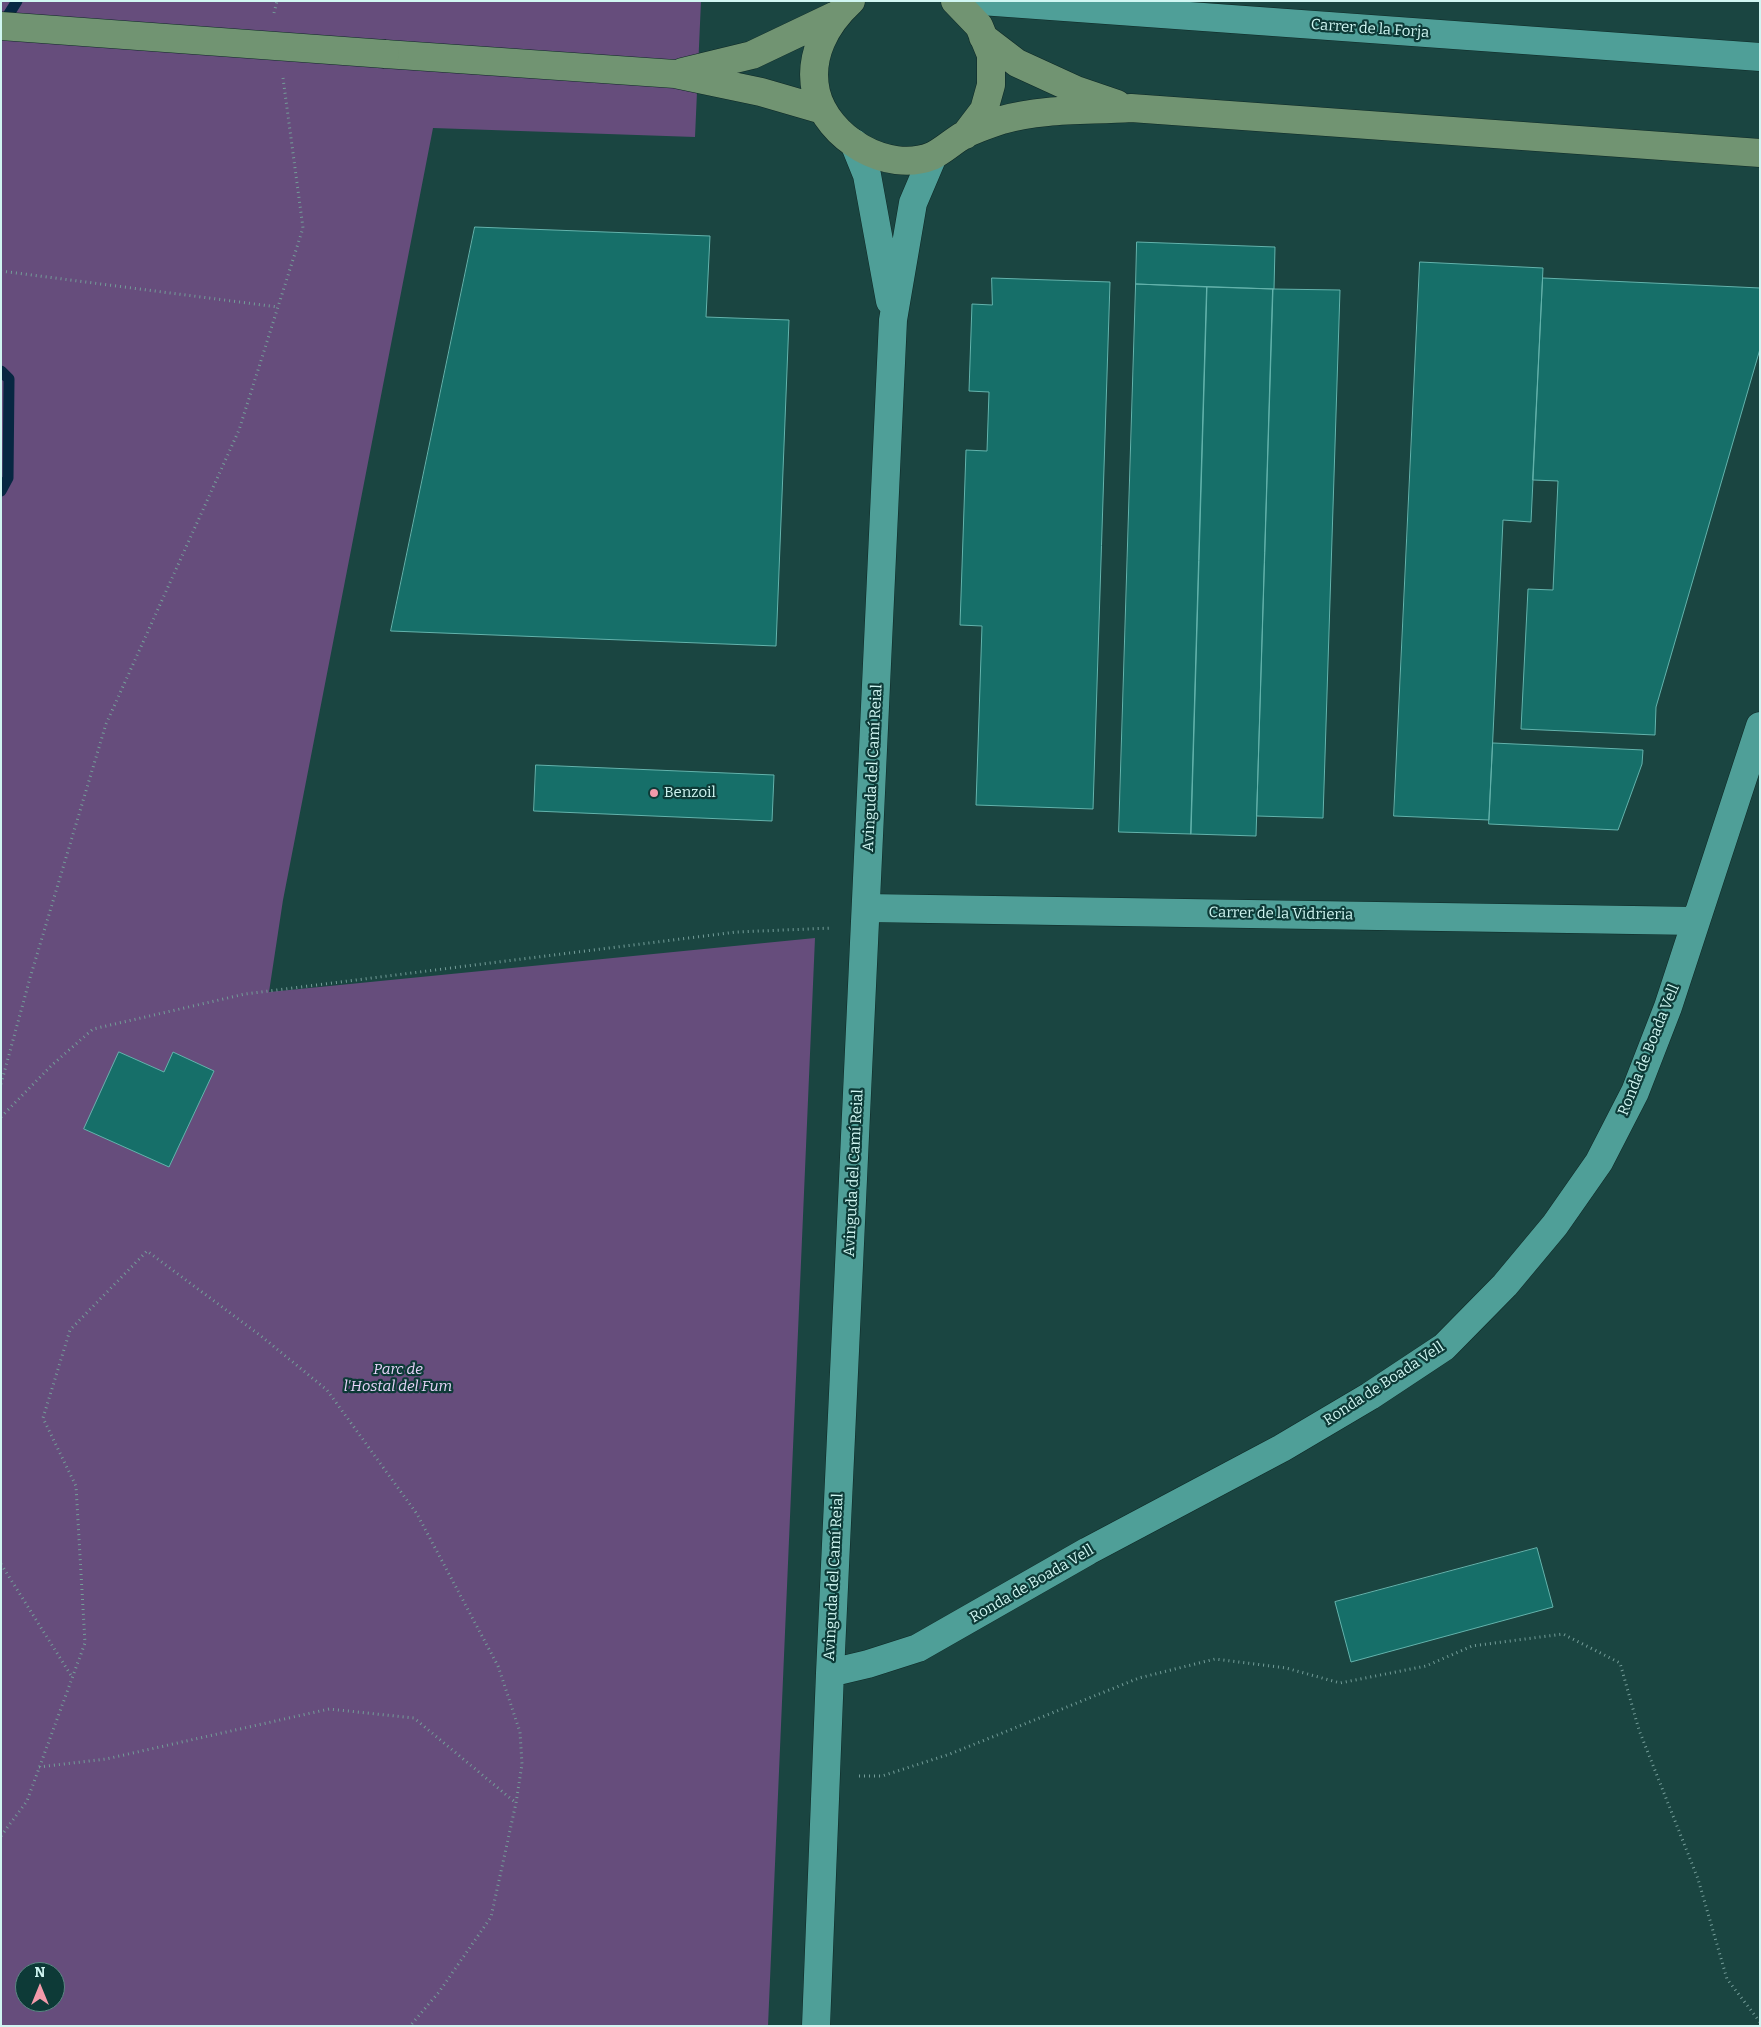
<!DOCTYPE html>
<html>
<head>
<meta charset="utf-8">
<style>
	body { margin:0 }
	#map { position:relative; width:1761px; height:2027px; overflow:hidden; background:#1a4541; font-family:Bitter,serif }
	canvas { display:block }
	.frame { position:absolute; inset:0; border:2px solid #d0f6f2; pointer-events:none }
	.north { position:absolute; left:15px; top:1962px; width:50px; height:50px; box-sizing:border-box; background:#0d3a37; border:1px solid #5b8582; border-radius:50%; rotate:0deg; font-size:14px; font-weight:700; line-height:20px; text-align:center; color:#d0f6f2 }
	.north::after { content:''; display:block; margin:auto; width:18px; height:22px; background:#f39aaa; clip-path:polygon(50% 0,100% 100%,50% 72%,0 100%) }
</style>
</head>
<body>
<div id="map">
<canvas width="1761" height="2027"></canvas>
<div class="frame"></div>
<div class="north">N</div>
</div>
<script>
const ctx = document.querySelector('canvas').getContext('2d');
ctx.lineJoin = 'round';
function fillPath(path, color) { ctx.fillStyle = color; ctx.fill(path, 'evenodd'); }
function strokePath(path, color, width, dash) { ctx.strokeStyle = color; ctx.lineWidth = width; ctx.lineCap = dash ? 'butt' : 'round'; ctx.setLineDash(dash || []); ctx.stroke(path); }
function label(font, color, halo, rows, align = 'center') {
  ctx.font = font + ' Bitter,serif'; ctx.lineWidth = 4.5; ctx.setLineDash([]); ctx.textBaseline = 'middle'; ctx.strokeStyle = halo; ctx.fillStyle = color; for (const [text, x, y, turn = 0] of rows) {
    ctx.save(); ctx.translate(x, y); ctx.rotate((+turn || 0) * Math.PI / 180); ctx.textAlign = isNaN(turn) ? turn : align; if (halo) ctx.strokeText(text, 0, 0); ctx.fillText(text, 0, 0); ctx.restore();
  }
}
fillPath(new Path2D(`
	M1 1H701L695 137 433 128 283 900 269 992 815 938 768 2026H1ZM25 1972H55V2002H25Z`), '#664d7c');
strokePath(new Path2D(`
	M2 25 17 1
	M1 371 9 379 8 478 1 491`), '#072742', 11);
const building = new Path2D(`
	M475 227 710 236 706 317 789 320 776 646 391 631Z
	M1137 242 1275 247 1274 289 1136 284Z
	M1420 262 1543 268 1531 522 1503 520 1489 820 1394 816Z
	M992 278 1110 282 1093 809 976 805 982 626 960 625 966 450 987 451 989 392 969 391 972 304 992 305Z
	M1543 278 1760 288V349L1656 707 1655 735 1521 729 1528 589 1553 590 1558 481 1533 480Z
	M1136 284 1207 287 1191 834 1119 832Z
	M1207 287 1273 289 1256 836 1191 834Z
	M1273 289 1340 290 1323 818 1257 816Z
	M1493 743 1643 750 1642 764 1618 830 1489 824Z
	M536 765 774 775 772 821 534 811Z
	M119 1052 164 1072 173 1052 214 1071 169 1167 84 1129Z
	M1537 1548 1553 1607 1351 1662 1335 1602Z`);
fillPath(building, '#166f69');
strokePath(building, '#63b3ac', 1);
const street = new Path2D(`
	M981 1 1760 57
	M854 143 867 175 890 301
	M866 908 1696 921
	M830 1673 868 1664 918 1648 1088 1551 1282 1448 1370 1396 1444 1347 1505 1285 1555 1225 1599 1162 1635 1092 1668 1007 1760 726
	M816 2026 830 1673 893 320 913 203 933 156`);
const secondary = new Path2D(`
	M851 1C826 24 808 56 816 92 827 138 887 174 932 156 943 151 953 141 964 135 975 129 990 124 1002 120 1043 108 1089 111 1131 108L1760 153
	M955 1 979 26 991 55V85L984 110 965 135
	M983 37 1017 63 1076 90 1117 104
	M385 54 675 74 761 92 823 110
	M682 72 752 55 834 16`);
strokePath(street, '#0f2926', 29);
strokePath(secondary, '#0f2926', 29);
strokePath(new Path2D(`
	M274 13 277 1
	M1 271 278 307
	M1 1084 30 978 106 724 239 430 303 228 283 78
	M1 1117 52 1065 93 1029 245 994 736 932 832 928
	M1 1564 72 1677
	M39 1767 106 1759 329 1709 414 1718 516 1803
	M859 1776H882L950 1754 1139 1678 1215 1659 1286 1668 1340 1683 1426 1666 1472 1646 1563 1634 1620 1663 1639 1730 1698 1879 1727 1979 1760 2022
	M1 1836 27 1801 85 1643 76 1486 43 1418 70 1330 147 1251 261 1336 327 1390 417 1514 498 1666 520 1732 522 1764 516 1803 491 1917 439 1992 410 2026`), '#749d99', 3, [1, 4]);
strokePath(street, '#4f9f98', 28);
strokePath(secondary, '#719472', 28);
const secondaryBridge = new Path2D(`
	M1 26 385 54`);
strokePath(secondaryBridge, '#0f2926', 29, []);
strokePath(secondaryBridge, '#719472', 28);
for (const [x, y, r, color] of [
	[654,793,5,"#f39aaa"]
]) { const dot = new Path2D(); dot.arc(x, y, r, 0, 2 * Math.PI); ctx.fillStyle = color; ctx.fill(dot); strokePath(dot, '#0d3a37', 2); }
label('15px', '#d0f6f2', '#0d3a37', [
	["Carrer de la Forja",1370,29,4],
	["Avinguda del Camí Reial",873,768,-87],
	["Carrer de la Vidrieria",1281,914,1],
	["Ronda de Boada Vell",1649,1050,-68],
	["Avinguda del Camí Reial",854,1173,-87],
	["Ronda de Boada Vell",1384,1384,-33],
	["Avinguda del Camí Reial",834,1577,-87],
	["Ronda de Boada Vell",1032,1584,-30]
]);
label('15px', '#d0f6f2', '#0d3a37', [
	["Benzoil",664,793]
], 'left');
label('italic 15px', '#e8d5fa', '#0d3a37', [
	["Parc de",398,1370],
	["l'Hostal del Fum",398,1387]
]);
</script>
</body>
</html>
